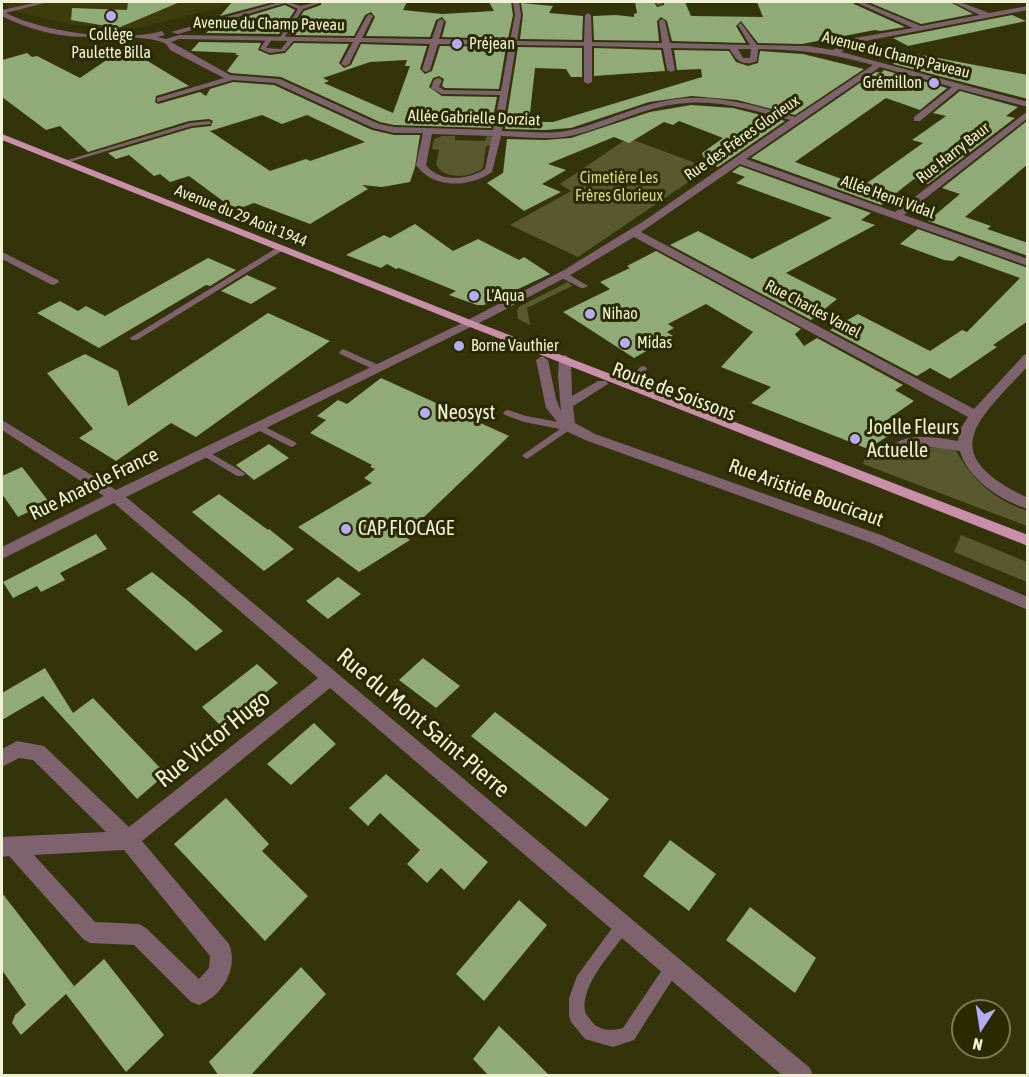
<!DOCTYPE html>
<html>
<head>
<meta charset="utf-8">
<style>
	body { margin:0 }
	#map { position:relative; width:1029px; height:1077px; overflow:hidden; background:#34340a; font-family:"Asap Condensed",sans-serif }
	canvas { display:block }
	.frame { position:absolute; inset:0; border:3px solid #f0f2d5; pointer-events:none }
	.north { position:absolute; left:951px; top:999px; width:60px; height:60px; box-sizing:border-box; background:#2a2a00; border:2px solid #797a55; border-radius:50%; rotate:192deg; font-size:16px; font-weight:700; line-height:24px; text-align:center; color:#f0f2d5 }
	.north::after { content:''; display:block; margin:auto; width:21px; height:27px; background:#b6abf8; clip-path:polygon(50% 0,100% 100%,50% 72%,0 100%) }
</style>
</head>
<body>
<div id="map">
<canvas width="1029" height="1077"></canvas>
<div class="frame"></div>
<div class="north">N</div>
</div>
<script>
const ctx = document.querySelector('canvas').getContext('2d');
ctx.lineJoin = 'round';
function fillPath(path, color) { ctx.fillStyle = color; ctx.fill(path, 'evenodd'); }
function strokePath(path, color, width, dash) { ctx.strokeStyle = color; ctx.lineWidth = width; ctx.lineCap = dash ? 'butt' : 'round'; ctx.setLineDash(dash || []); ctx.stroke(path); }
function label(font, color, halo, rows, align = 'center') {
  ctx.font = font + ' "Asap Condensed",sans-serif'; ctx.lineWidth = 6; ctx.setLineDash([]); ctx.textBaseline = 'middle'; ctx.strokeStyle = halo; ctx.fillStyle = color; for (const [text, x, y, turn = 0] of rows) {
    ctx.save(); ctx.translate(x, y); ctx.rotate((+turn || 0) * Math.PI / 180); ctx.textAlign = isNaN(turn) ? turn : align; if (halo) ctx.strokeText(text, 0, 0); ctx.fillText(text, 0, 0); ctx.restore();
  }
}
fillPath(new Path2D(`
	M18 2H243L130 30H108L59 22 15 11 4 5Z`), '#3c3d0b');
fillPath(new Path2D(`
	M442 136H455V140L485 141 487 136 494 137 493 145 486 146 483 168C470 178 445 180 436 165L439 150 432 149 434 139Z
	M628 138 709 168 578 257 510 225 571 191 560 184Z
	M568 282 572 286 527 308 530 325 518 319 517 310 520 306Z
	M874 445 901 454C920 445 936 447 956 451 975 483 993 498 1027 511V526L863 464 868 449Z
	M961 535 1027 562V582L954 552Z`), '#58592f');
fillPath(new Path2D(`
	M128 2H180L118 28 71 20 72 8 127 10Z
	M232 2H273L220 16Z
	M321 2H407L403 10 442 14 494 11 489 2H511L513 15 508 39 442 37 446 22 442 17 436 20 430 37 366 36 375 17 371 12 365 15 354 36 289 35 304 11 321 5Z
	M635 2H654L657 7 664 5V2H685L691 16 763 17 757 2H853L854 4 905 27 880 31 875 30 802 44 758 43 741 21 736 26 746 43 672 41 667 21 661 17 657 21 659 41 594 40 593 16 616 15 634 17V14L637 13Z
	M868 2H950L973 14 921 24Z
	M521 3 553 6 549 13 583 16 582 40 520 39 523 15Z
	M285 5 295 10 279 34 206 33 212 27Z
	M1012 15 1026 21 908 46 893 38Z
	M199 42 261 43 258 50 270 55 285 53 294 43 349 44 339 63 344 68 351 65 361 44 427 46 420 69 425 74 432 71 440 46 506 47 499 89 445 88 442 86 444 79 439 76 433 78 429 87 442 96 497 97 491 128 394 125 380 122 281 77 231 73 227 71 239 55H235L237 53 191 51ZM407 60 405 66H410L393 113 324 83 329 81 323 78 370 62Z
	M518 47 582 48V77H571L566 69 535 68 529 122H553L702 77 701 69 677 70 674 50 729 51 736 62 748 66 758 63 760 51 803 54 864 69 795 115 737 100 692 96 649 102 571 128 545 130 505 129Z
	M594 48 661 50 665 71 594 76Z
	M906 52 1028 75V99L893 64Z
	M27 53 32 57 37 56 80 78 117 53 136 54 189 86 156 96 155 102 158 104 200 92 206 96 210 89 233 82 274 85 372 130 394 135H420L415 167 410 182 382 187 362 185 368 189 310 224 254 203 235 210 189 176 170 182 160 174 154 176 129 155 116 159 108 153 192 128 211 126 213 121 209 119 189 121 88 152 60 126 46 130 2 97V60ZM262 115 282 124 307 115 365 142 310 161 306 159 270 171 210 131Z
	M884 70 947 88 920 110 886 98 795 162 847 181 852 178 867 183 923 143 912 140 946 116 933 113 960 91 1018 107 1006 116 1015 118 928 184 914 179 881 205 751 158 876 72 881 73Z
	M691 105 733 108 785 121 718 167 706 163 702 153 723 138 679 121 673 125 664 122 629 143 614 137 548 164 566 170 542 184 561 192 524 211 487 183 503 173 507 139 545 140 571 138 650 112Z
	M1027 121 1028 164 965 217 991 226 987 229 1028 243V256L928 221 960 194 942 188Z
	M740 166 871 213 861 220 875 225 786 273 837 299 811 320 670 245 698 231 752 259 832 218 736 183 745 177 732 172Z
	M415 224 453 251 478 239 519 260 524 257 550 274 484 305H477L449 295 456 291 399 268 396 269 387 264 381 268 346 255 384 235 390 238Z
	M918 229 1028 268V321L993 345 997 347 950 379 930 368 917 376 830 330 858 314 930 351 962 330 967 332 1020 278 959 256 953 261 944 260 900 244Z
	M656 251 801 329 795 334 804 346 817 338 903 385 895 390 914 401 881 424 894 432 868 449 751 403 771 387 721 367 753 332 706 304 668 324 674 328 667 332 673 336 634 358 563 312 610 289 600 282 630 268 627 266Z
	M208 258 236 270 210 286 206 285 99 348 37 313 60 301 78 311 86 306 105 316Z
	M247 275 256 279 277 288 251 304 221 291Z
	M268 313 330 341 196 437 171 423 116 461 79 438 93 429 47 373 85 354 118 371 128 406Z
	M381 378 509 436 404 536 410 540 359 572 298 527 372 483 364 478 375 469 370 467 372 465 310 433 326 420 317 416 338 400 347 404Z
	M269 444 289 458 254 480 236 465Z
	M22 467 49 502 18 517 2 494V476Z
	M219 494 268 530 269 529 294 549 264 571 192 512Z
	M96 534 107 549 60 573 65 580 41 592 37 586 13 598 3 582Z
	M152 572 187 600 223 631 196 651 126 589Z
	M338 577 361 594 328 619 306 601Z
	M423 658 460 686 436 708 399 680Z
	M257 664 278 683 222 727 202 707Z
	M45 668 73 713 93 698 166 774 137 799 43 696 2 720V693Z
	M495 712 609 799 586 827 471 736Z
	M314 723 336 744 291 785 267 764Z
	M386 774 488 862 464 890 441 868 427 883 407 864 420 850 380 813 368 826 349 808Z
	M226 798 269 844 262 851 308 896 265 941 174 844Z
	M670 840 716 874 689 911 643 876Z
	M2 893 74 986 70 990 93 969 104 959 164 1035 126 1072 66 994 21 1035 12 1023 15 1015 26 1005 2 970Z
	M519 900 547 925 484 1001 456 974Z
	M750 907 816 958 795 993 726 940Z
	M301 967 326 994 250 1076H219L209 1062Z
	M499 1026 521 1047 550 1076H489L473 1059Z`), '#90aa78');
fillPath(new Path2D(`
	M283 2H288L301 6 313 3V2L320 3 303 9 282 41 279 39 298 9Z
	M267 38 272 39 266 48 281 49 290 38 295 39 285 51 270 53 260 49Z
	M209 121 212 123 211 124 192 126 66 163 61 162 190 123Z
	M278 247 285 249 137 340H131L130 338Z
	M560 273H566L588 286 584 288H581L560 277Z
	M343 349 381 366 382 368 378 371 375 370 340 354 339 352Z
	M643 366 646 367 647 369 633 387H627L626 385 640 367Z
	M508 410 526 416 569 424 574 427 527 459 522 456 524 454 560 429 524 422 505 415 503 413 505 411Z
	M259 424 295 442 297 444 292 447 289 446 256 429 254 427Z
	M205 450 243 472 245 474 243 476H237L202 455 200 453 202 451Z
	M623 918 628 920 630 925 628 930C614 950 580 985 585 1011 586 1015 590 1019 593 1023 600 1031 613 1031 623 1028L668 961 673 958 678 961 681 966 634 1040 613 1047 585 1039 571 1022 569 1016V998L577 976 618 920Z`), '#7e626e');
fillPath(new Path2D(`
	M39 2H48L6 13C43 32 121 43 162 31L165 35 157 37 166 39 179 35 355 38 367 16 370 14 373 16 362 38 432 39 438 21 441 19 444 21 439 39 510 41 515 15 513 2H519L521 15 517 41 584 42 585 15 588 13 591 15 592 42 662 43 659 21 662 19 665 21 670 43 750 45 738 25 741 23 757 45 808 46 833 50 855 38 913 28 855 2H863L921 26 980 15 952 2H960L989 13 1028 6V10L860 42 841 52 1028 102V107L959 89 920 121H914V117L952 87 880 67 746 159 895 212 1028 111V118L904 215 1028 259V266L740 164 641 232 974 409 1024 355 1028 354V366C977 421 934 453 1028 498V509C1001 501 967 478 960 451L923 446 897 453 890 448C905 431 939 438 958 441L961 428 968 417 634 237 572 274 491 317 126 497 810 1068 813 1076H783L330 688 142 841 229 944C239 969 222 996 199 1005L191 1002 134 945 90 943 83 939 9 856 2 857V837L106 832 33 760 19 758 2 767V749L17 741 44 746 129 827 318 678 114 503 2 559V547L104 496 2 430V420L116 490 456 326 564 270 644 221 790 120C753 110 715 98 676 104 639 109 606 128 570 136 548 140 524 137 501 136L492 172C469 188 433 189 416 165L423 133H394L373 128 275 83 233 80 157 102V98L224 78 170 50C168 47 167 44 164 43 146 34 92 39 68 36 44 33 23 27 2 16V10ZM179 39 353 42 341 64 345 66 349 64 360 42 430 44 422 70 426 72 430 70 438 44 509 45 501 91 444 90 439 87 442 80 438 78 434 80 431 88 442 94 500 95 493 130 394 127 379 124 280 79 230 75 171 42ZM516 45 584 46V82L588 84 592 82V46L663 48 667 70 671 72 675 70 671 48 730 49C736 61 744 67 757 61L758 49C803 50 830 53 873 65L795 117C757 106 717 94 677 99 640 103 607 122 571 130 549 135 524 131 502 131ZM738 49H751L750 58H743ZM432 134 492 136 485 169C468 180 439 183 426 165ZM124 850 210 956 209 968 199 979 146 928 139 924 95 922 34 855Z
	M280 2H289L178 34 171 32Z
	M656 2H662V4L657 5Z
	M2 252 58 280 59 282 54 285 50 284 2 259Z
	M565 355 571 359 572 396 598 381H606L608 384 573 406 575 423 595 434 881 535 1028 597V610L871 543 585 440 564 430 546 408 536 360 542 356 548 360 556 399 561 411 558 376 559 359Z`), '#7e626e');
fillPath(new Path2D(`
	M2 134 473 321 1028 535V546L465 325 2 140Z`), '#c98faa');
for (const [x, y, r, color] of [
	[111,16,6,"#b6abf8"],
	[457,44,6,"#b6abf8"],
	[934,83,6,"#b6abf8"],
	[474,296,6,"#b6abf8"],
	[590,314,6,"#b6abf8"],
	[625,343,6,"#b6abf8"],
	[459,346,6,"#b6abf8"],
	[425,413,6,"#b6abf8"],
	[855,439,6,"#b6abf8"],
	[346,529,6,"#b6abf8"]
]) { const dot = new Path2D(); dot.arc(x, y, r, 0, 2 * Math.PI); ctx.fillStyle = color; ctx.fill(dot); strokePath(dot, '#2a2a00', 2); }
label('16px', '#f0f2d5', '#2a2a00', [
	["Avenue du Champ Paveau",269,24,1],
	["Avenue du Champ Paveau",896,55,14],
	["Allée Gabrielle Dorziat",474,118,2],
	["Rue des Frères Glorieux",742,138,-35],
	["Rue Harry Baur",953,153,-38],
	["Allée Henri Vidal",888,197,20],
	["Avenue du 29 Août 1944",241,216,22],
	["Rue Charles Vanel",813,309,28]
]);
label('16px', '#f0f2d5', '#2a2a00', [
	["Collège",111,35,"center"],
	["Paulette Billa",111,53,"center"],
	["Préjean",469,44],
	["Grémillon",922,83,"right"],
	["L'Aqua",486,296],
	["Nihao",602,314],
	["Midas",637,343],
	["Borne Vauthier",471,346]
], 'left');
label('16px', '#d6d977', '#2a2a00', [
	["Cimetière Les",619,178],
	["Frères Glorieux",619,196]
]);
label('20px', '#f0f2d5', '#2a2a00', [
	["Route de Soissons",674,392,21],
	["Rue Anatole France",94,484,-26],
	["Rue Aristide Boucicaut",806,493,20]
]);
label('20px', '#f0f2d5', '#2a2a00', [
	["Neosyst",437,413],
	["Joelle Fleurs",867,428],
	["Actuelle",867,451],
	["CAP FLOCAGE",358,529]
], 'left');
label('24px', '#f0f2d5', '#2a2a00', [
	["Rue du Mont Saint-Pierre",423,723,40],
	["Rue Victor Hugo",213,739,-39]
]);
</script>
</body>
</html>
